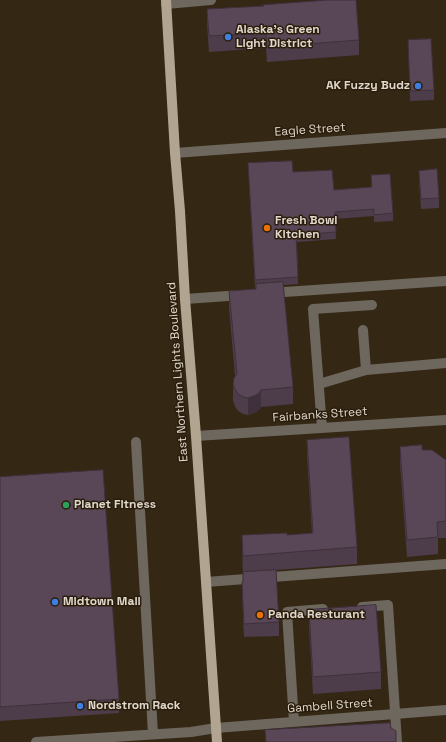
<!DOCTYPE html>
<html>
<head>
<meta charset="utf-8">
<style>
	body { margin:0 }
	canvas { display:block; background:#342714 }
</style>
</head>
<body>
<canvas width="446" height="742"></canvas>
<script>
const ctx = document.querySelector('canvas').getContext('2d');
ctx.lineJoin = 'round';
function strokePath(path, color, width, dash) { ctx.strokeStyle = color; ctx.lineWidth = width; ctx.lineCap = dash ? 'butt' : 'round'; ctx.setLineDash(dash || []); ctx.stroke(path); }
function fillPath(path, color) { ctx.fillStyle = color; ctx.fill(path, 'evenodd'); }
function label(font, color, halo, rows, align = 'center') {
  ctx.font = font + ' "Space Grotesk",sans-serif'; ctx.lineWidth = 3; ctx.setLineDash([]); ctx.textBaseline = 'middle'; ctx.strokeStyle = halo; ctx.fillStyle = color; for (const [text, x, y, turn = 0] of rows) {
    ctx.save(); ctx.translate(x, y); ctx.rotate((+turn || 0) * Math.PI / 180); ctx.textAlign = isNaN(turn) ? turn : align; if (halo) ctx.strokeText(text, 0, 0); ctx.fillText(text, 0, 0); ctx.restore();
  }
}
strokePath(new Path2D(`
	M166 4 211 0
	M175 153 446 133
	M270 293 446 281
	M185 299 242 295
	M363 330 366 370
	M319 384 366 370 446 363
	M322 428 313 309 372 305
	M196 436 446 420
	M136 442 153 734
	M206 582 446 564
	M362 607 388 605 397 742
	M294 722 287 612 323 609
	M36 742 191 732 216 728 446 710`), '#6d675e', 10);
strokePath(new Path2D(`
	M166 0 175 153 180 211 185 299 196 436 217 742`), '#b1a591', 10);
fillPath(new Path2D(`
	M207 9 359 40V55L267 62 266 48 209 52 207 24Z
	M408 40 434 90V100L410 101Z
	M248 163 293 172 334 190 371 187V175L393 213V221L374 222V216L335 219 336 239 297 242 298 284 283 285 293 387V404L261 407 259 410 254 413 248 415 243 414 238 411 235 406 233 401V384L235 376 229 308V291L256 289V288H255Z
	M419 171 439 198V208L421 209 419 180Z
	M307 440 357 547V564L276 570 279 622V636L244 637 242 595V582H243L242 535H287L312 533 307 456Z
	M400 447 422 450 446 460V538H438V554L407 557 400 464Z
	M0 477 119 699V713L0 721Z
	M309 610 381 672V689L313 694 309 627Z`), '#4d3c4a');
fillPath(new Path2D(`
	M261 390V407L259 410 254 413 248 415V398Z`), '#3e313c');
const building = new Path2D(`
	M328 0H356L359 40 267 47 266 33 209 36 207 9 264 6 263 5Z
	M431 39 434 90 410 91 408 40Z
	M292 161 293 172 332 170 334 190 372 187 371 175 390 174 393 213 374 215V209L335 212 336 232 296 235 298 277 255 280 248 163Z
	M437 169 439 198 421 199 419 171Z
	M283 282 293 387 261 390 259 393 254 396 248 398 243 397 238 394 235 389 233 384 234 378 237 374 229 291 256 289V284Z
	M349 437 357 547 243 556 242 535 287 533V535L313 533 307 440Z
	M422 445V450H432L446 460V521L437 522 438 537 407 540 400 447Z
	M103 470 119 699 0 707V477Z
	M276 570 279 622 244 624 242 582H243V572Z
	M376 605 381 672 313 677 309 610Z
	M390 723 391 728 396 731V742H266L265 730Z`);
fillPath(building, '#594656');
strokePath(building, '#3e313c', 1);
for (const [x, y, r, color] of [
	[228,37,4,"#3f7fe0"],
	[418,86,4,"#3f7fe0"],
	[267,228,4,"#e8710a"],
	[66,505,4,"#2e9e5b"],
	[55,602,4,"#3f7fe0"],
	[260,615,4,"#e8710a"],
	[80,706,4,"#3f7fe0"]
]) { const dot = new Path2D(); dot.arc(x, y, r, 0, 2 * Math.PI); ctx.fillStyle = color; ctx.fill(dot); strokePath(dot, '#2a1d0b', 1.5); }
label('bold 12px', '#e0d8cc', '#2a1d0b', [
	["Alaska's Green",236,30],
	["Light District",236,44],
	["AK Fuzzy Budz",410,86,"right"],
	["Fresh Bowl",275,221],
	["Kitchen",275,235],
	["Planet Fitness",74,505],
	["Midtown Mall",63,602],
	["Panda Resturant",268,615],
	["Nordstrom Rack",88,706]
], 'left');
label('12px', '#e0d8cc', '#2a1d0b', [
	["Eagle Street",310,130,-4],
	["East Northern Lights Boulevard",178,372,-94],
	["Fairbanks Street",320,415,-4],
	["Gambell Street",330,706,-4]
]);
</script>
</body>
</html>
